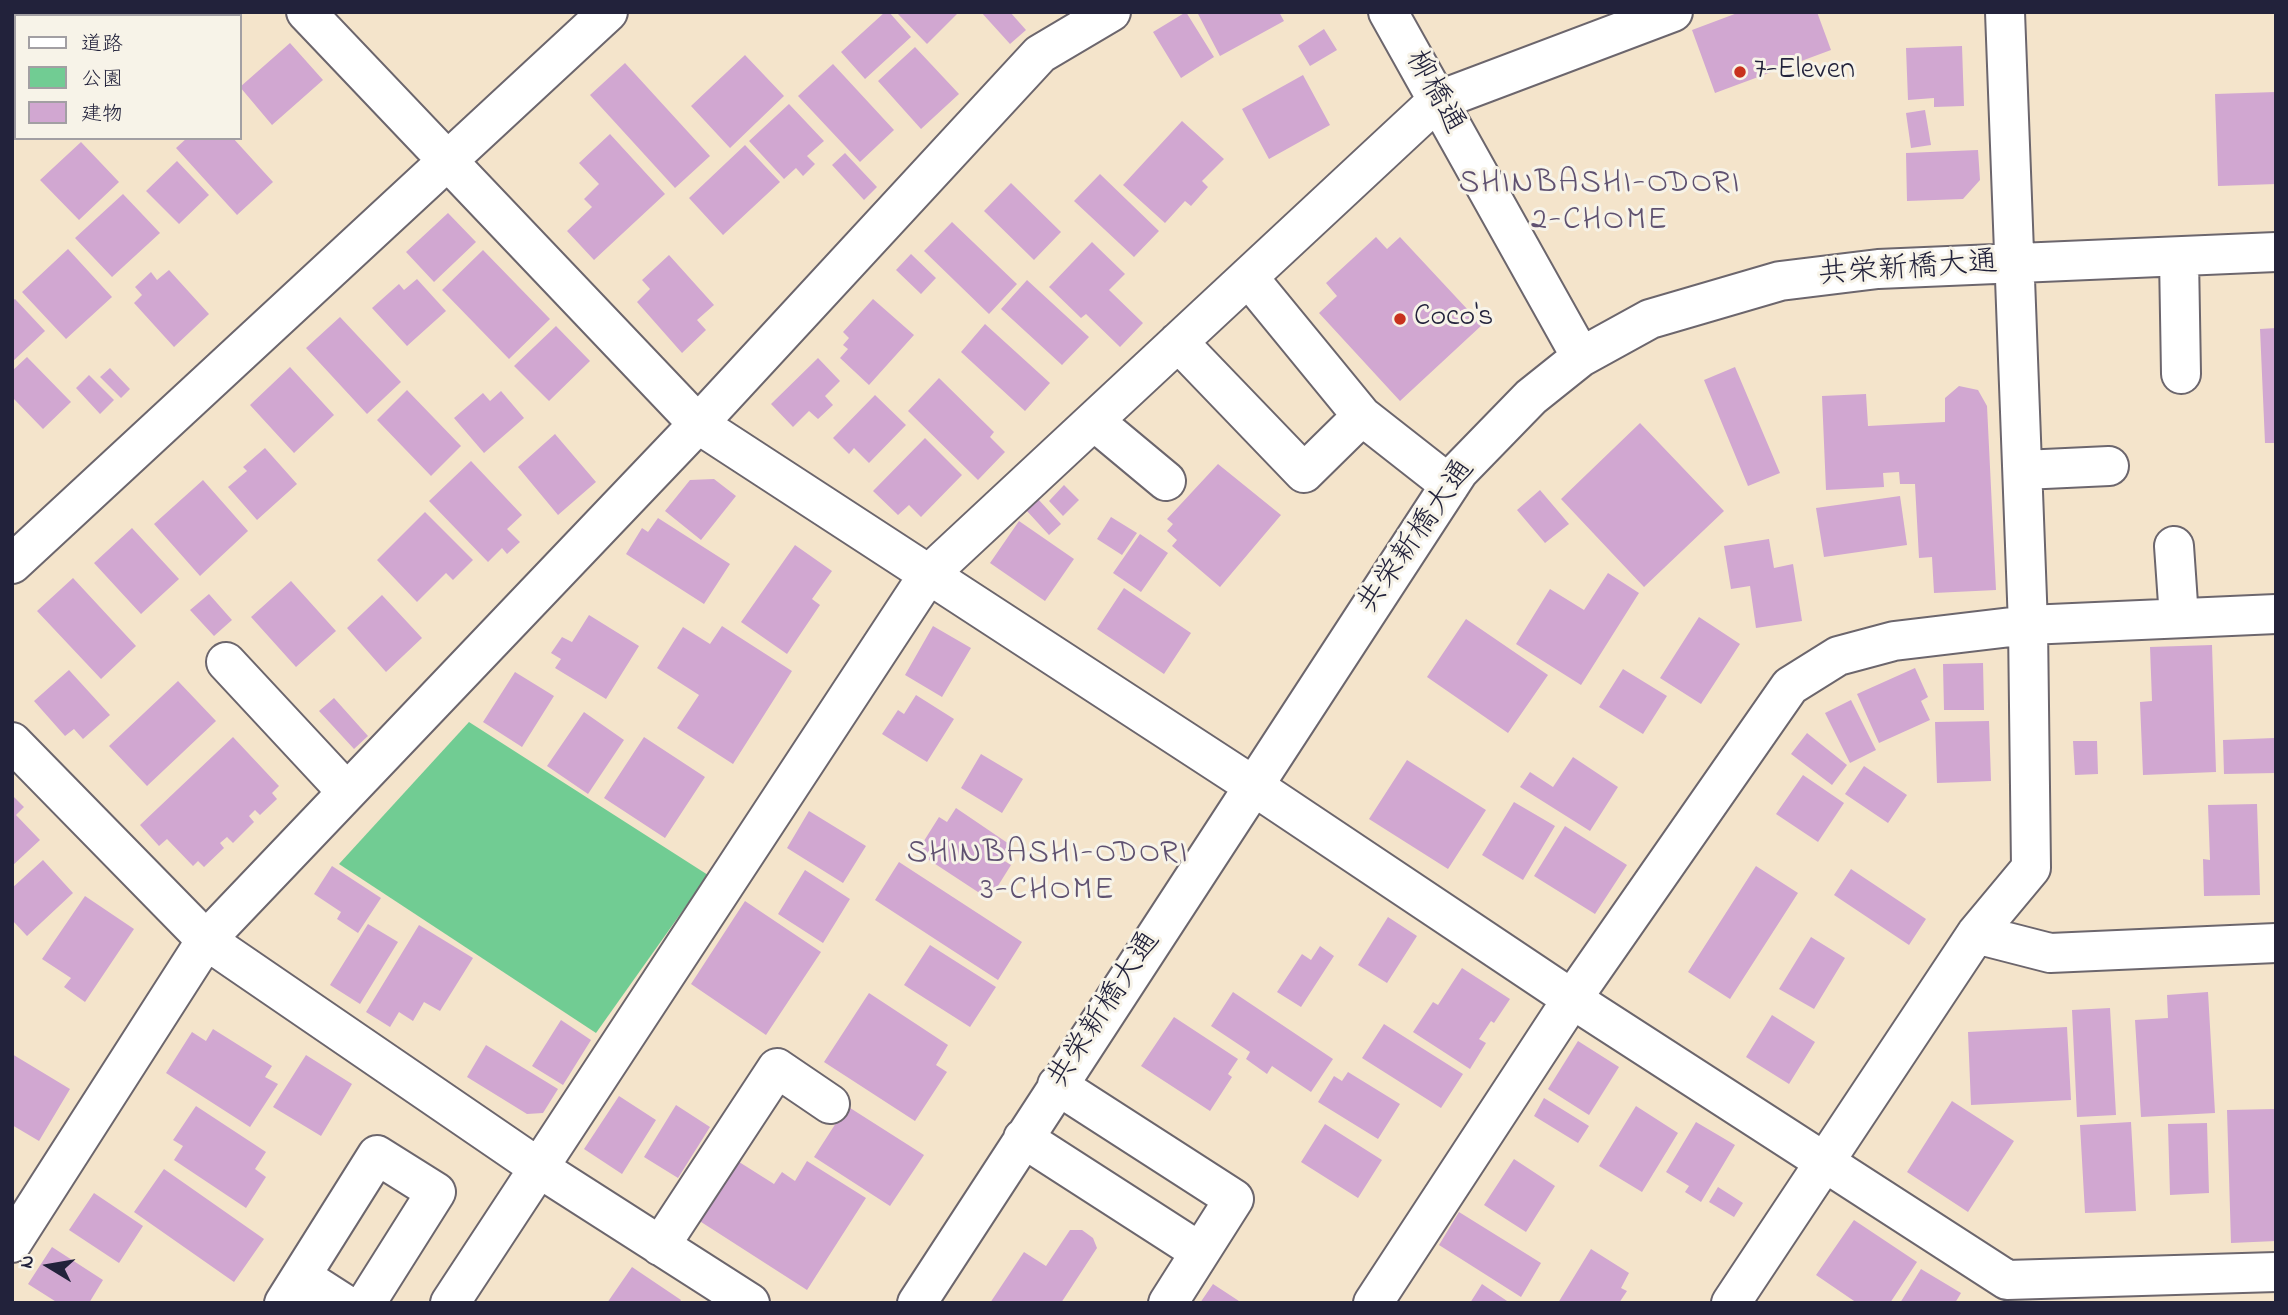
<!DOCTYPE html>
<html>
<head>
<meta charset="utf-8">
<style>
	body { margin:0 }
	#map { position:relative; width:2288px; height:1315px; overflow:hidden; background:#f4e4cb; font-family:"Indie Flower","Klee One",sans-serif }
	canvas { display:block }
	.frame { position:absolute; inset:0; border:14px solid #22223b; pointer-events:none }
	.legend { position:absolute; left:14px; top:14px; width:228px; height:126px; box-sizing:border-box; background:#f7f3e8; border:2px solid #a29fa3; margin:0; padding:9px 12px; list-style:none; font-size:21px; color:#22223b }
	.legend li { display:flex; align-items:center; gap:14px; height:35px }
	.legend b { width:35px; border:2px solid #a29fa3 }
	.north { position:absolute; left:14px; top:1231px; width:70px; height:70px; -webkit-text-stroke:5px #f7f3e8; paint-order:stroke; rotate:281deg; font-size:19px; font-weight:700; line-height:28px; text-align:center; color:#22223b }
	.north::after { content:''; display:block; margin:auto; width:24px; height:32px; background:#22223b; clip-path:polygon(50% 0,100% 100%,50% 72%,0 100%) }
</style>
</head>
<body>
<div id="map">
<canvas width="2288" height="1315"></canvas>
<div class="frame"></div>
<ul class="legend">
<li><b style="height:9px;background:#fff"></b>道路</li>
<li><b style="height:19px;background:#71cc93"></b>公園</li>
<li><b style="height:19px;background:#d1a7d1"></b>建物</li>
</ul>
<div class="north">N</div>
</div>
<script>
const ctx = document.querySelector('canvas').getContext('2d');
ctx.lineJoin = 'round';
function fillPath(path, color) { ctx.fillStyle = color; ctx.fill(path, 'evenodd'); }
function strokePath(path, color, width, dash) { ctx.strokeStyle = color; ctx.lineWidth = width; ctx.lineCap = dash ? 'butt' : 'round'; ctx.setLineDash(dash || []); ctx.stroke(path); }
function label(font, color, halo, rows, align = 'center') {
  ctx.font = font + ' "Indie Flower","Klee One",sans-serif'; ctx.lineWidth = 6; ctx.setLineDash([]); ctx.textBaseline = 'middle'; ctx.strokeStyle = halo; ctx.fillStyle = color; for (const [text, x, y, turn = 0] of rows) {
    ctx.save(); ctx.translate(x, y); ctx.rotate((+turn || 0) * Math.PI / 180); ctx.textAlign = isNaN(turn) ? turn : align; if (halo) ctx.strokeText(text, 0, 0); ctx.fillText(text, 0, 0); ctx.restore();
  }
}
fillPath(new Path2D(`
	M469 722 708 875 596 1033 339 864Z`), '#71cc93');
fillPath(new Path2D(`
	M127 12H170L166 16H130Z
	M885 12H889L911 37 865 79 841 52Z
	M896 12H959L927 44Z
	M981 12H1010L1026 30 1010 44Z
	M1186 12 1214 57 1181 78 1153 32Z
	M1197 12H1279L1284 21 1220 56Z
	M1740 12H1817L1831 50 1715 93 1692 30Z
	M1324 29 1337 50 1310 66 1298 46Z
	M290 43 323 80 272 125 240 87Z
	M1962 46 1964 106 1934 107V98L1908 100 1906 48Z
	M915 47 959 94 921 129 878 81Z
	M745 55 784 96 730 148 691 106Z
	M625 63 710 156 675 188 590 95Z
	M833 64 894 130 860 162 798 96Z
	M1303 75 1330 125 1269 159 1242 109Z
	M2276 92V184L2218 186 2215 94Z
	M789 104 824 141 807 156 815 164 803 176 796 168 784 179 749 141Z
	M1925 110 1931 145 1911 148 1906 113Z
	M1182 121 1224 159 1202 181 1208 187 1191 206 1185 201 1165 223 1123 185Z
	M610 134 665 194 594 260 567 231 592 207 584 199 599 184 579 163Z
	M187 138H233L273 182 237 215 176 148Z
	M81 142 119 182 79 220 40 180Z
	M745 145 780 182 723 235 689 198Z
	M1978 150 1980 180 1963 199 1907 201 1906 153Z
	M845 153 877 187 864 200 832 165Z
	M177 161 209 195 179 224 146 191Z
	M1100 174 1159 231 1134 257 1074 201Z
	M1011 183 1061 232 1034 260 984 211Z
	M123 194 160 233 112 277 75 238Z
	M448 213 476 242 434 282 406 252Z
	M952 222 1017 284 989 314 924 251Z
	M1376 237 1387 249 1400 237 1482 325 1400 401 1319 313 1337 296 1326 283Z
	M1092 242 1125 274 1109 290 1143 323 1120 347 1086 314 1081 318 1049 287Z
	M68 249 112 297 66 339 22 292Z
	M483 250 550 319 509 359 442 290Z
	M911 254 936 278 921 294 896 270Z
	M669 255 714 305 697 320 706 330 682 353 637 302 650 289 642 280Z
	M169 270 209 314 174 347 134 303 142 295 135 287 151 272 157 280Z
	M417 279 446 311 407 346 372 308 399 284 404 290Z
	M1027 280 1089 337 1062 365 1001 309Z
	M15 299 45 331 12 362V301Z
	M873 299 914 335 869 385 840 358 848 349 843 345 849 338 843 332Z
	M340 317 401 382 367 414 306 348Z
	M985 324 1050 383 1025 411 961 352Z
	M556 326 590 361 549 401 514 366Z
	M2276 328V443H2265L2260 329Z
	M27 357 71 402 43 429 12 397V371Z
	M818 358 840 381 825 396 833 405 818 419 809 411 793 427 771 404Z
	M290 367 334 415 294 453 250 405Z
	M1735 367 1780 473 1748 486 1704 380Z
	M110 368 130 389 121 398 100 377Z
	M89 375 114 400 100 414 76 388Z
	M939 378 994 432 990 437 1005 452 978 480 908 411Z
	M1959 386 1978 390 1987 406 1996 590 1934 593 1932 557 1919 558 1915 484H1900L1899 472 1883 473 1884 487 1826 490 1822 396 1866 394 1868 426 1945 422V398Z
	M407 390 461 446 431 476 377 420Z
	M501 391 524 418 484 453 454 418 483 393 490 401Z
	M875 395 906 425 869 463 854 448 849 454 833 438Z
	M1640 423 1724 511 1644 587 1561 499Z
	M555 434 596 482 558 515 518 467Z
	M925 438 962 475 921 517 909 505 898 515 873 491Z
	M265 448 297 484 257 520 228 487 247 471 243 467Z
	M471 461 522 515 507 529 520 542 507 554 502 548 488 562 429 501Z
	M1218 464 1281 515 1220 587 1172 546 1177 540 1167 531 1173 524 1167 519Z
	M714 479 736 496 701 540 665 511 690 480Z
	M203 480 248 531 200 576 154 524Z
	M1064 485 1079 500 1063 516 1049 501Z
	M1540 490 1569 524 1545 543 1517 510Z
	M1900 496 1907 545 1824 557 1816 508Z
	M1038 499 1061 524 1049 535 1026 510Z
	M425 512 473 560 453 580 446 573 417 602 377 560Z
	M1111 517 1137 533 1122 555 1097 539Z
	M658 518 730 564 704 604 626 554 642 528 648 532Z
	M1019 521 1074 559 1045 601 990 563Z
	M132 528 179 579 141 614 94 563Z
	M1140 534 1168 553 1141 592 1113 573Z
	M1769 539 1774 568 1793 564 1802 621 1756 628 1750 586 1731 589 1724 546Z
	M795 545 832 571 812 599 820 605 787 654 741 622Z
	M1608 573 1639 593 1581 685 1516 644 1550 589 1584 610Z
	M73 578 136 646 101 679 37 611Z
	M291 581 336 631 296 667 251 617Z
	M1124 588 1191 633 1164 674 1097 629Z
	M209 594 232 620 214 636 190 610Z
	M382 595 422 638 386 672 347 628Z
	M589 615 639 646 606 699 555 668 561 659 551 653 562 637 572 642Z
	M1699 617 1740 644 1701 704 1660 678Z
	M1466 619 1548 675 1508 733 1427 677Z
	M722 626 792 671 733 764 677 728 699 695 657 668 683 627 710 644Z
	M933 626 971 648 942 697 905 675Z
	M2212 645 2216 772 2143 775 2140 702 2152 701 2150 647Z
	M1983 663 1984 710H1944L1943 664Z
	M1915 668 1928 697 1921 701 1930 720 1879 743 1857 694Z
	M1623 669 1667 696 1643 734 1599 707Z
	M69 670 110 715 83 739 74 729 65 736 34 701Z
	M515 672 554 696 522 747 483 722Z
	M178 681 216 721 147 786 109 746Z
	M916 695 954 719 927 762 882 734 898 710 904 714Z
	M334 698 368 736 354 749 319 711Z
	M1851 700 1876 750 1850 763 1825 713Z
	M584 712 624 740 588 794 547 766Z
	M1989 721 1991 781 1937 783 1935 722Z
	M1807 733 1847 765 1832 785 1791 754Z
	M233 737 279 786 272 793 277 799 260 815 255 810 249 816 254 822 233 843 227 837 220 843 224 848 204 867 198 861 193 866 167 839 159 846 140 825Z
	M644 737 705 777 665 838 604 798Z
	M2274 738 2275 773 2224 774 2223 740Z
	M2073 741H2097L2098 774 2075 775Z
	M981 754 1023 779 1002 813 961 788Z
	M1573 757 1618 787 1590 831 1520 787 1530 772 1553 787Z
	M1407 760 1486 810 1448 869 1369 819Z
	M1864 766 1907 795 1888 823 1845 794Z
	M1803 775 1844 803 1818 842 1776 814Z
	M12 795 24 807 16 815 40 840 12 866Z
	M1514 802 1555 826 1523 880 1482 855Z
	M2257 804 2260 895 2204 896 2203 859 2210 860 2208 805Z
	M956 808 1012 846 1003 860 1011 865 996 889 988 884 981 894 917 852 939 817 947 822Z
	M809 811 866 846 843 883 787 848Z
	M1565 826 1627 865 1595 914 1534 876Z
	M43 860 73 893 27 936 12 920V888Z
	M899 862 1022 942 998 980 875 900Z
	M332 866 381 898 358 933 337 919 341 912 314 894Z
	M1756 866 1798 893 1730 999 1688 972Z
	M1851 869 1926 919 1909 945 1834 895Z
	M805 870 850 899 823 943 778 914Z
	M85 896 134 929 85 1002 64 987 71 978 42 959Z
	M745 901 821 952 766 1035 691 984Z
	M1388 917 1417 936 1387 983 1358 965Z
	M368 924 398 942 360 1004 330 985Z
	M419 925 473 958 440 1011 424 1002 413 1021 399 1012 390 1027 366 1012Z
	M1811 937 1845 958 1814 1009 1779 989Z
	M930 945 996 987 970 1027 904 985Z
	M1320 946 1334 956 1301 1007 1277 992 1302 954 1311 960Z
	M1462 968 1510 999 1494 1023 1491 1021 1479 1039 1486 1043 1470 1069 1413 1032 1433 1002 1438 1005Z
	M1233 992 1333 1059 1311 1092 1272 1066 1267 1074 1246 1059 1250 1052 1211 1026Z
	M2208 992 2215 1113 2141 1117 2135 1020 2168 1018 2167 995Z
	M869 993 948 1045 936 1065 947 1072 915 1121 824 1062Z
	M2110 1008 2116 1115 2077 1117 2072 1010Z
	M1772 1015 1815 1042 1789 1084 1746 1057Z
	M1174 1017 1238 1059 1228 1074 1232 1077 1210 1111 1141 1066Z
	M561 1020 591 1040 563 1085 532 1066Z
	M1384 1024 1463 1074 1441 1108 1362 1058Z
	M2067 1027 2071 1100 1971 1105 1968 1032Z
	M213 1029 272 1066 265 1077 278 1084 250 1127 166 1073 192 1032 206 1041Z
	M1578 1041 1619 1067 1589 1115 1548 1089Z
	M486 1045 558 1089 543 1113 527 1114 467 1077Z
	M12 1054 70 1089 39 1141 12 1125Z
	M306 1055 352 1084 321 1136 273 1107Z
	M1348 1072 1400 1104 1378 1139 1318 1102 1334 1076 1342 1081Z
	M619 1096 656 1120 622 1174 584 1149Z
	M1544 1098 1589 1126 1578 1143 1534 1116Z
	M1952 1101 2014 1141 1968 1212 1907 1172Z
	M676 1105 710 1127 678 1178 644 1157Z
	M196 1106 266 1152 255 1169 266 1177 246 1208 174 1160 183 1146 173 1140Z
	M847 1106 924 1155 890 1206 814 1157Z
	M1636 1106 1678 1133 1642 1192 1599 1166Z
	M2276 1109V1241L2231 1243 2227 1110Z
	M1696 1122 1735 1145 1701 1202 1685 1192 1689 1186 1666 1172Z
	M2131 1122 2136 1211 2085 1213 2080 1125Z
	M2207 1123 2209 1193 2170 1195 2168 1124Z
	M1325 1124 1382 1160 1358 1198 1301 1162Z
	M1514 1159 1555 1186 1526 1232 1484 1205Z
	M736 1160 774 1184 782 1172 795 1181 807 1161 866 1198 807 1290 698 1220Z
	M164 1169 264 1239 234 1282 134 1212Z
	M1718 1187 1743 1203 1734 1217 1709 1202Z
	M94 1193 143 1226 119 1263 69 1230Z
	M1459 1212 1541 1263 1521 1297 1439 1245Z
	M1854 1220 1917 1262 1890 1303H1857L1816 1275Z
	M1070 1230H1082L1093 1238 1097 1248 1061 1303H990L1024 1252 1046 1266Z
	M52 1247 103 1280 89 1303H58L28 1284Z
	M1591 1249 1629 1273 1621 1288 1627 1291 1619 1303H1558Z
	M632 1267 681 1300 679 1303H607Z
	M1921 1269 1961 1293 1955 1303H1900Z
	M1213 1284 1242 1303H1200Z
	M1482 1284 1510 1303H1470Z`), '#d1a7d1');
const minor = new Path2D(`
	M306 12 698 424 1252 785 1572 999 2007 1280 2276 1272
	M1388 12 1581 357
	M87 16 91 12
	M12 84 16 81
	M2179 257 2181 374
	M1248 277 1362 416 1450 485
	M1178 342 1304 473 1362 416
	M1094 421 1166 481
	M2023 470 2109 466
	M2174 546 2179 618
	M12 564 608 12
	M226 662 347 792
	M12 742 206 940 539 1168 750 1303
	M1976 934 2050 953 2276 943
	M1057 1085 1234 1199 1168 1303
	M1023 1138 1200 1252
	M12 1243 206 940 698 424 1040 54 1111 12
	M660 1246 777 1068 830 1104
	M301 1276 343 1303
	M284 1303 377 1155 436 1192 366 1303
	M450 1303 928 575 1437 101 1673 12
	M917 1303 1459 471 1531 397 1581 357 1650 319 1780 281 1878 269 2276 252
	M1373 1303 1572 999 1790 686 1838 656 1894 641 2028 625 2276 614
	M1731 1303 1976 934 2031 868 2028 625 2005 12`);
strokePath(minor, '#6c666d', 42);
strokePath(minor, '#fff', 38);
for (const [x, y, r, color] of [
	[1740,72,7,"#c8321e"],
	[1400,319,7,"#c8321e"]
]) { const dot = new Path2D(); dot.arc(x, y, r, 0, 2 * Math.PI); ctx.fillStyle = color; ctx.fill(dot); strokePath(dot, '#f7f3e8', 2.5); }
label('30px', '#22223b', '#f7f3e8', [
	["7-Eleven",1754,72],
	["Coco's",1414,319]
], 'left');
label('30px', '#22223b', '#f7f3e8', [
	["柳橋通",1433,93,61],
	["共栄新橋大通",1908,271,-4],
	["共栄新橋大通",1418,538,-55],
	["共栄新橋大通",1106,1011,-57]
]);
ctx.letterSpacing = '2px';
label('32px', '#5f5170', '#f7f3e8', [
	["SHINBASHI-ODORI",1600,186],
	["2-CHOME",1600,223],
	["SHINBASHI-ODORI",1048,856],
	["3-CHOME",1048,893]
]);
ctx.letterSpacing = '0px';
</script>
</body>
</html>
